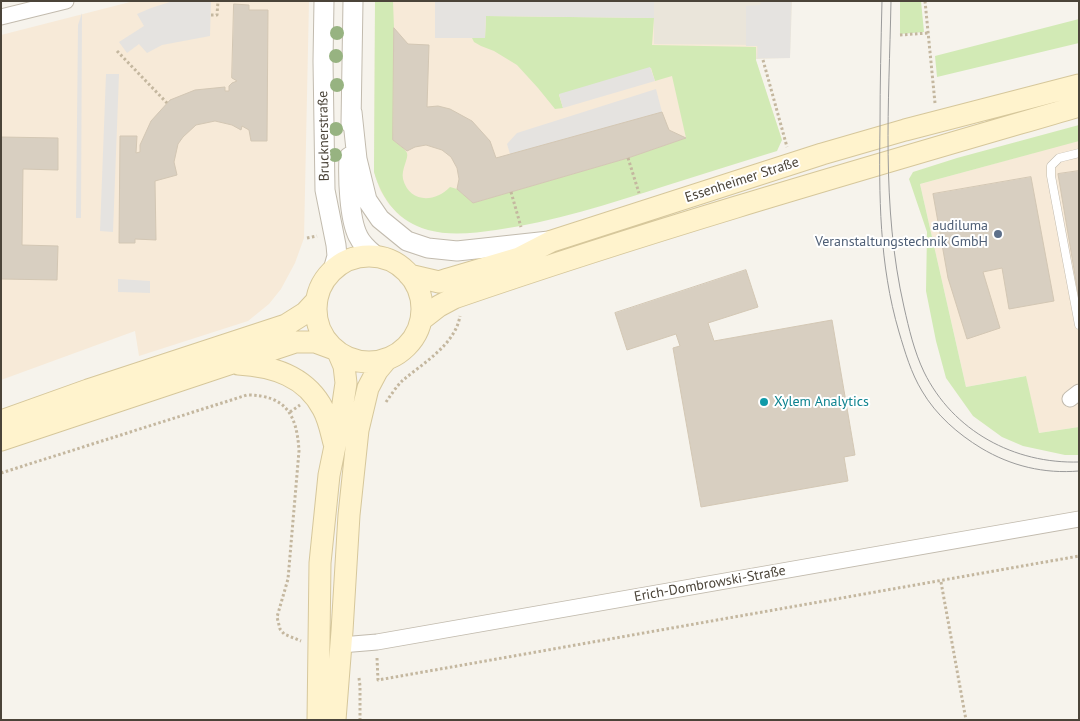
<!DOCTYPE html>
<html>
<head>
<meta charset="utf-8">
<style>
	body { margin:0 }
	#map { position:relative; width:1080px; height:721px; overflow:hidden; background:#f6f3ec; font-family:"PT Sans",sans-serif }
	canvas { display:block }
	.frame { position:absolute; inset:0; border:2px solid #4b4439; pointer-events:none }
</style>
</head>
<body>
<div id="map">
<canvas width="1080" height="721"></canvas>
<div class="frame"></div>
</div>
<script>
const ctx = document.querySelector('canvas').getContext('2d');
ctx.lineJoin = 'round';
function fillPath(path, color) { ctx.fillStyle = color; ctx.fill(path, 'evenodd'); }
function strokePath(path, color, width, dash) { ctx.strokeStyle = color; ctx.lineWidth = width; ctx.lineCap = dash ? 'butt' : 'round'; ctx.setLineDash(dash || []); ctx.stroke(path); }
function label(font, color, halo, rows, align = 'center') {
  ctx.font = font + ' "PT Sans",sans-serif'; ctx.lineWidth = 4; ctx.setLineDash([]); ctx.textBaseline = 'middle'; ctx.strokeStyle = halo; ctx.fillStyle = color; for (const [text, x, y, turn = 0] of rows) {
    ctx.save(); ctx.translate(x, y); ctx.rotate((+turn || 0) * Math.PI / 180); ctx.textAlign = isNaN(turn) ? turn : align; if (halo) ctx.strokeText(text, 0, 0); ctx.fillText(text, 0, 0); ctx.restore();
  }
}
fillPath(new Path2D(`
	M654 1H792L790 58 756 59 652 45Z`), '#eae5da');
fillPath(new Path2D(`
	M134 1H309L304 238 295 263 281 289 269 304 248 321 139 356 135 331 1 380V35Z
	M375 1H654V44L757 45 756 61 782 140 445 233 422 228 400 216 388 203 380 190 374 172Z
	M1079 125V427L1039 433 1025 376 966 387 920 184 1033 153Z`), '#f7ead8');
fillPath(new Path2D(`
	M375 1H393L394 28 393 140C397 144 405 148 407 153 409 158 401 169 403 179 409 203 435 203 450 187L457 189 473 203 628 158 686 138 672 76 655 81 651 68 559 95 563 108 555 109 538 88 517 65 494 51 481 46 474 42 472 38H485L486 16 654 18 652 45 756 47V60L782 140 777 151C739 163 702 174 665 186 609 204 553 222 496 230 474 233 450 236 428 230 399 222 382 200 374 172Z
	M900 1H921L924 32 900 34Z
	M1079 19V43L937 77 935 56Z
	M1079 125V141L920 184 966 387 1026 376 1039 433 1079 427V455H1065L1023 446 1002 437 973 416 946 378 936 341 926 291 927 232 909 179 913 172 957 158Z`), '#d2eab5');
fillPath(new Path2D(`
	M173 1H211L210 36 162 45 147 53 139 44 127 53 119 42 144 26 137 14 151 8Z
	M435 1H654V18L486 16 485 38H435Z
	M761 1H791L790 58H758V46H746V6L760 5Z
	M82 13 81 218H76L78 25Z
	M650 67 655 81 563 108 559 94Z
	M106 74H119L113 232 100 231Z
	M656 89 662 112 510 154 507 144 517 133Z
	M118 279 150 281V293L118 292Z`), '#e5e3e0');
const building = new Path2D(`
	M234 4 249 5V10H268L267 141H251L249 130 242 126 241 130 232 125 215 121 196 125 183 137 178 144 174 162 177 175 155 181 156 240 135 239V243H119L120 136H137L136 153 140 152V145L151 121 170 100 195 90 225 87V91H229V86L232 83 237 81 232 78Z
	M394 28 408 44 429 45 427 107 438 106 450 109 472 121 490 141 496 158 662 112 669 130 686 138 628 158 473 203 457 189 459 179 457 168 451 157 442 150 426 145 415 147 407 151 393 140Z
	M1 137 58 138V170L23 169 22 245 58 246 57 280 1 279Z
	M1079 171V299L1058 174Z
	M1031 177 1054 301 1009 309 1002 268 983 272 1000 328 967 339 948 278 933 194Z
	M746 270 758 307 708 323 714 341 832 320 855 455 844 457 848 481 701 507 673 348 680 346 676 334 627 350 615 313Z`);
fillPath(building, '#d8cfc1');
strokePath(building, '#d3c7b4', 1);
const service = new Path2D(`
	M1079 153 1059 158 1051 166V176L1079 325`);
const minor = new Path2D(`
	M1 17 66 1
	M1070 399 1079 392
	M341 645 377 642 1079 519`);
const tertiary = new Path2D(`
	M324 1 323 61 325 190 336 245 337 256 333 270
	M352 112 357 159 367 200 380 219 407 241 428 248 457 251 549 241
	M351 124 353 1
	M349 157C348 177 349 218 358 236 362 245 370 251 377 257`);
const secondary = new Path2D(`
	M316 309a53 53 0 1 1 106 0a53 53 0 1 1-106 0Z
	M409 275 439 282 448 279 519 258 552 241 822 154 905 130 1079 85
	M421 320 439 306 454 298C660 227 870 167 1079 106
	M238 364C273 366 306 376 323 409 329 420 331 432 334 443
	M1 421 88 390 286 325 305 313 317 300
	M1 440 295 342H315L334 349
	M318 720 320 563 329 475 341 417 346 383 344 366 338 352
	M335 720 342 631 349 515 358 430 368 388 377 371 387 359`);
strokePath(service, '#c2bbae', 9);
strokePath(minor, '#c2bbae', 17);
strokePath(tertiary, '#c2bbae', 21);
strokePath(secondary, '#d6c79b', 23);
strokePath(new Path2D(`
	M925 1 935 103
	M211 15H217L218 1
	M900 35 928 33
	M117 51 167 103
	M763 60 787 147
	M628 158 639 193
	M511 192 521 227
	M307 238 317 236
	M386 402C391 395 396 387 402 381 423 363 455 345 460 316
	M290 412 300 405
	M1 473 247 395C286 395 297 415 299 451L288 579 277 617 280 629 284 634 301 641
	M941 582 966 720
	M377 658 378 680 1079 556
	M359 678 360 686V720`), '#c4b79f', 3, [2.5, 2.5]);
strokePath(service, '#fff', 8);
strokePath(minor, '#fff', 15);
strokePath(tertiary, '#fff', 19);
strokePath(secondary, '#fff3cd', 21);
strokePath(new Path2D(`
	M882 1C881 43 880 84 880 126 879 195 879 264 899 332 905 352 911 373 922 391 936 415 958 434 981 448 1011 466 1044 474 1079 471
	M891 1C889 104 881 206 904 307 909 329 914 351 924 372 953 431 1014 464 1079 462`), '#9a9a9a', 1);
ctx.fillStyle = '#97b381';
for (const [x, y] of [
	[337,33],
	[336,56],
	[337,85],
	[336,129],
	[335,155]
]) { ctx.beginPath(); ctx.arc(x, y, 7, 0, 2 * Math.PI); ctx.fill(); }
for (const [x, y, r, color] of [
	[998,234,5,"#5c6f8a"],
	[764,402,5,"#0f9aa8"]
]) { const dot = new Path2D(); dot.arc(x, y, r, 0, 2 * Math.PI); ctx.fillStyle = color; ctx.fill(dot); strokePath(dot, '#fff', 2); }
label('14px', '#4b4439', '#fff', [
	["Brucknerstraße",324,136,-91],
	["Essenheimer Straße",742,180,-18],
	["Erich-Dombrowski-Straße",710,584,-10]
]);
label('14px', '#4e5e75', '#fff', [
	["audiluma",988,226],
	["Veranstaltungstechnik GmbH",988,242]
], 'right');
label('14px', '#0d838f', '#fff', [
	["Xylem Analytics",774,402]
], 'left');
</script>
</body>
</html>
